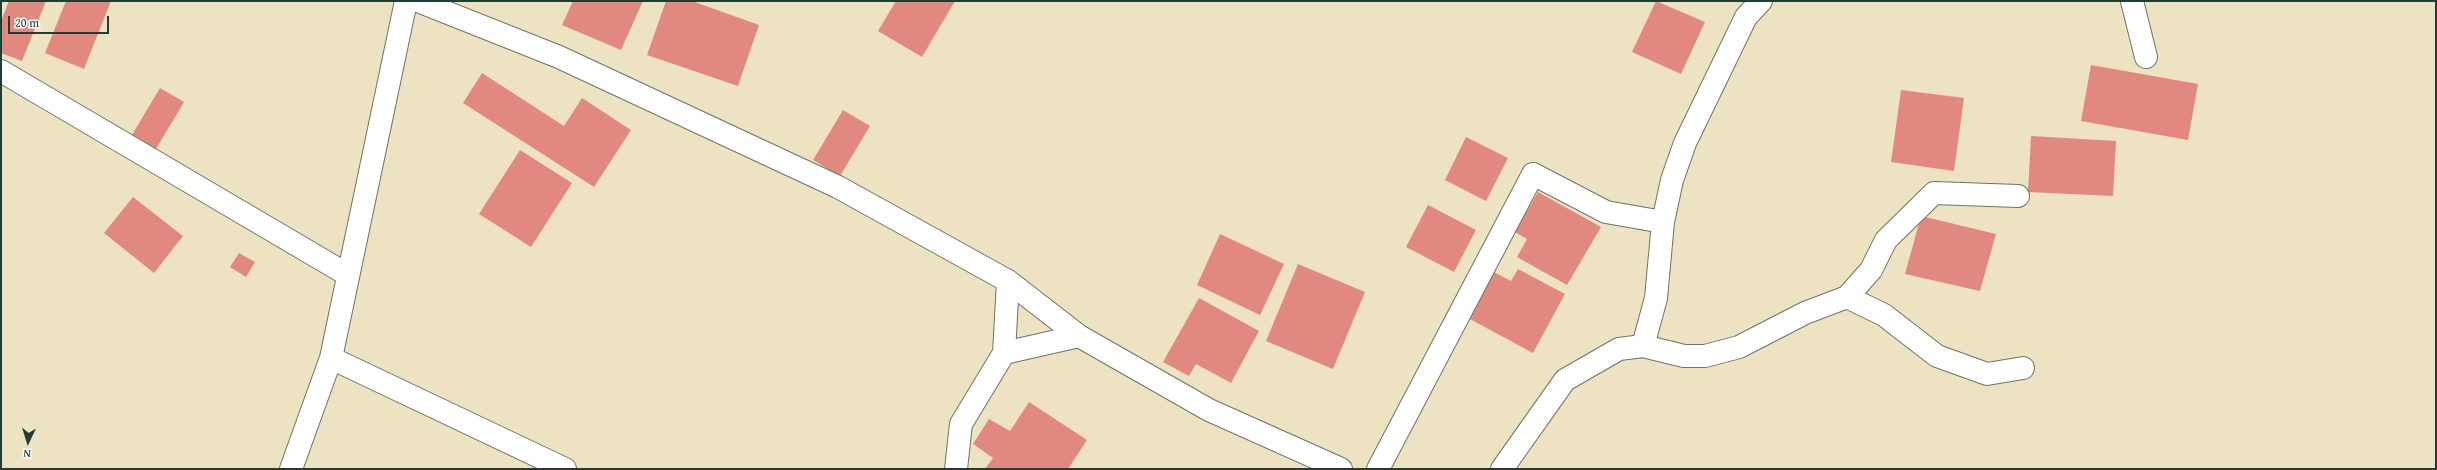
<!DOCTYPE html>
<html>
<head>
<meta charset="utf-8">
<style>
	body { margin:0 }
	#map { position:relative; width:2437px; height:470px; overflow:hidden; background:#ede2c2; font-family:"Gentium Book Plus",serif }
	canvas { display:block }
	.frame { position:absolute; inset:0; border:2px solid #1f3d34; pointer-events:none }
	.north { position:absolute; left:8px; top:422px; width:40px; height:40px; -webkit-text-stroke:3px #fff; paint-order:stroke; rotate:184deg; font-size:11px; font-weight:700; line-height:16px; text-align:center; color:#1f3d34 }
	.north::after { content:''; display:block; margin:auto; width:14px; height:18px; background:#1f3d34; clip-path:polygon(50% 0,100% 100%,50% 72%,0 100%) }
	.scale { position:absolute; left:8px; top:16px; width:101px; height:18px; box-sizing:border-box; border:2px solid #1f3d34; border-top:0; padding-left:5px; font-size:12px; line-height:14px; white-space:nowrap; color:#1f3d34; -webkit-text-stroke:3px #fff; paint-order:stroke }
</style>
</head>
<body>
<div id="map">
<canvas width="2437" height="470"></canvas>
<div class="frame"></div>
<div class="north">N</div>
<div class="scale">20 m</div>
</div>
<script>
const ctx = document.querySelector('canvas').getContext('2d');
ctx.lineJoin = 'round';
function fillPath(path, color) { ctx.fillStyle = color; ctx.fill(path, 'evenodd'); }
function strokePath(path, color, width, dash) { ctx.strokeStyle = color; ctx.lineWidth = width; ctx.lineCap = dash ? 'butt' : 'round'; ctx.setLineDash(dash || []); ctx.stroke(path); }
fillPath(new Path2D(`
	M9 1H46L22 61 1 53V21Z
	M66 1H111L84 69 45 53Z
	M573 1H643L621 50 562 25Z
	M666 1H692L759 25 738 86 647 55Z
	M896 1H955L922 57 878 31Z
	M1656 1 1705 22 1681 74 1632 52Z
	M2091 65 2198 84 2188 140 2081 121Z
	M482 73 564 126 582 98 631 130 594 187 463 103Z
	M160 88 184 102 156 149 132 135Z
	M1901 90 1964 98 1954 171 1891 162Z
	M843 110 870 126 840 176 813 160Z
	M2031 136 2116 141 2113 196 2028 192Z
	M1466 137 1508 158 1486 201 1445 180Z
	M520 150 572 183 531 247 479 214Z
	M1538 192 1601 227 1567 285 1517 257 1527 239 1515 232Z
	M133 197 183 236 154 273 104 233Z
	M1428 205 1476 230 1454 272 1406 247Z
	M1921 216 1996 234 1980 291 1905 274Z
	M1220 234 1284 264 1260 315 1197 285Z
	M239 253 255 262 246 277 230 267Z
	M1298 264 1365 292 1333 369 1266 341Z
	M1518 269 1565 294 1533 353 1468 318 1494 272 1511 281Z
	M1199 298 1259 331 1231 383 1196 364 1189 376 1163 362Z
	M1029 402 1087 440 1068 469H985L993 458 973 444 989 419 1010 431Z`), '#e1897f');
const minor = new Path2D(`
	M418 1 559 57 838 187 1008 281 1004 353 961 424 956 469
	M2132 1 2146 57
	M1 71 348 275
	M1008 281 1079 336 1209 410 1341 469
	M1847 297 1884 315 1937 356 1987 374 2023 368
	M1643 346 1656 298 1663 222 1672 180 1685 143 1746 17 1761 1
	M1004 353 1079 336
	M331 358 565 469
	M291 469 331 358 406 1
	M1378 469 1533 174 1606 212 1663 222
	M1502 469 1565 380 1619 349 1643 346 1684 356H1705L1739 347 1805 313 1847 297 1871 270 1886 240 1934 193 2018 196`);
strokePath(minor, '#677766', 24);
strokePath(minor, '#fff', 22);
</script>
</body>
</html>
